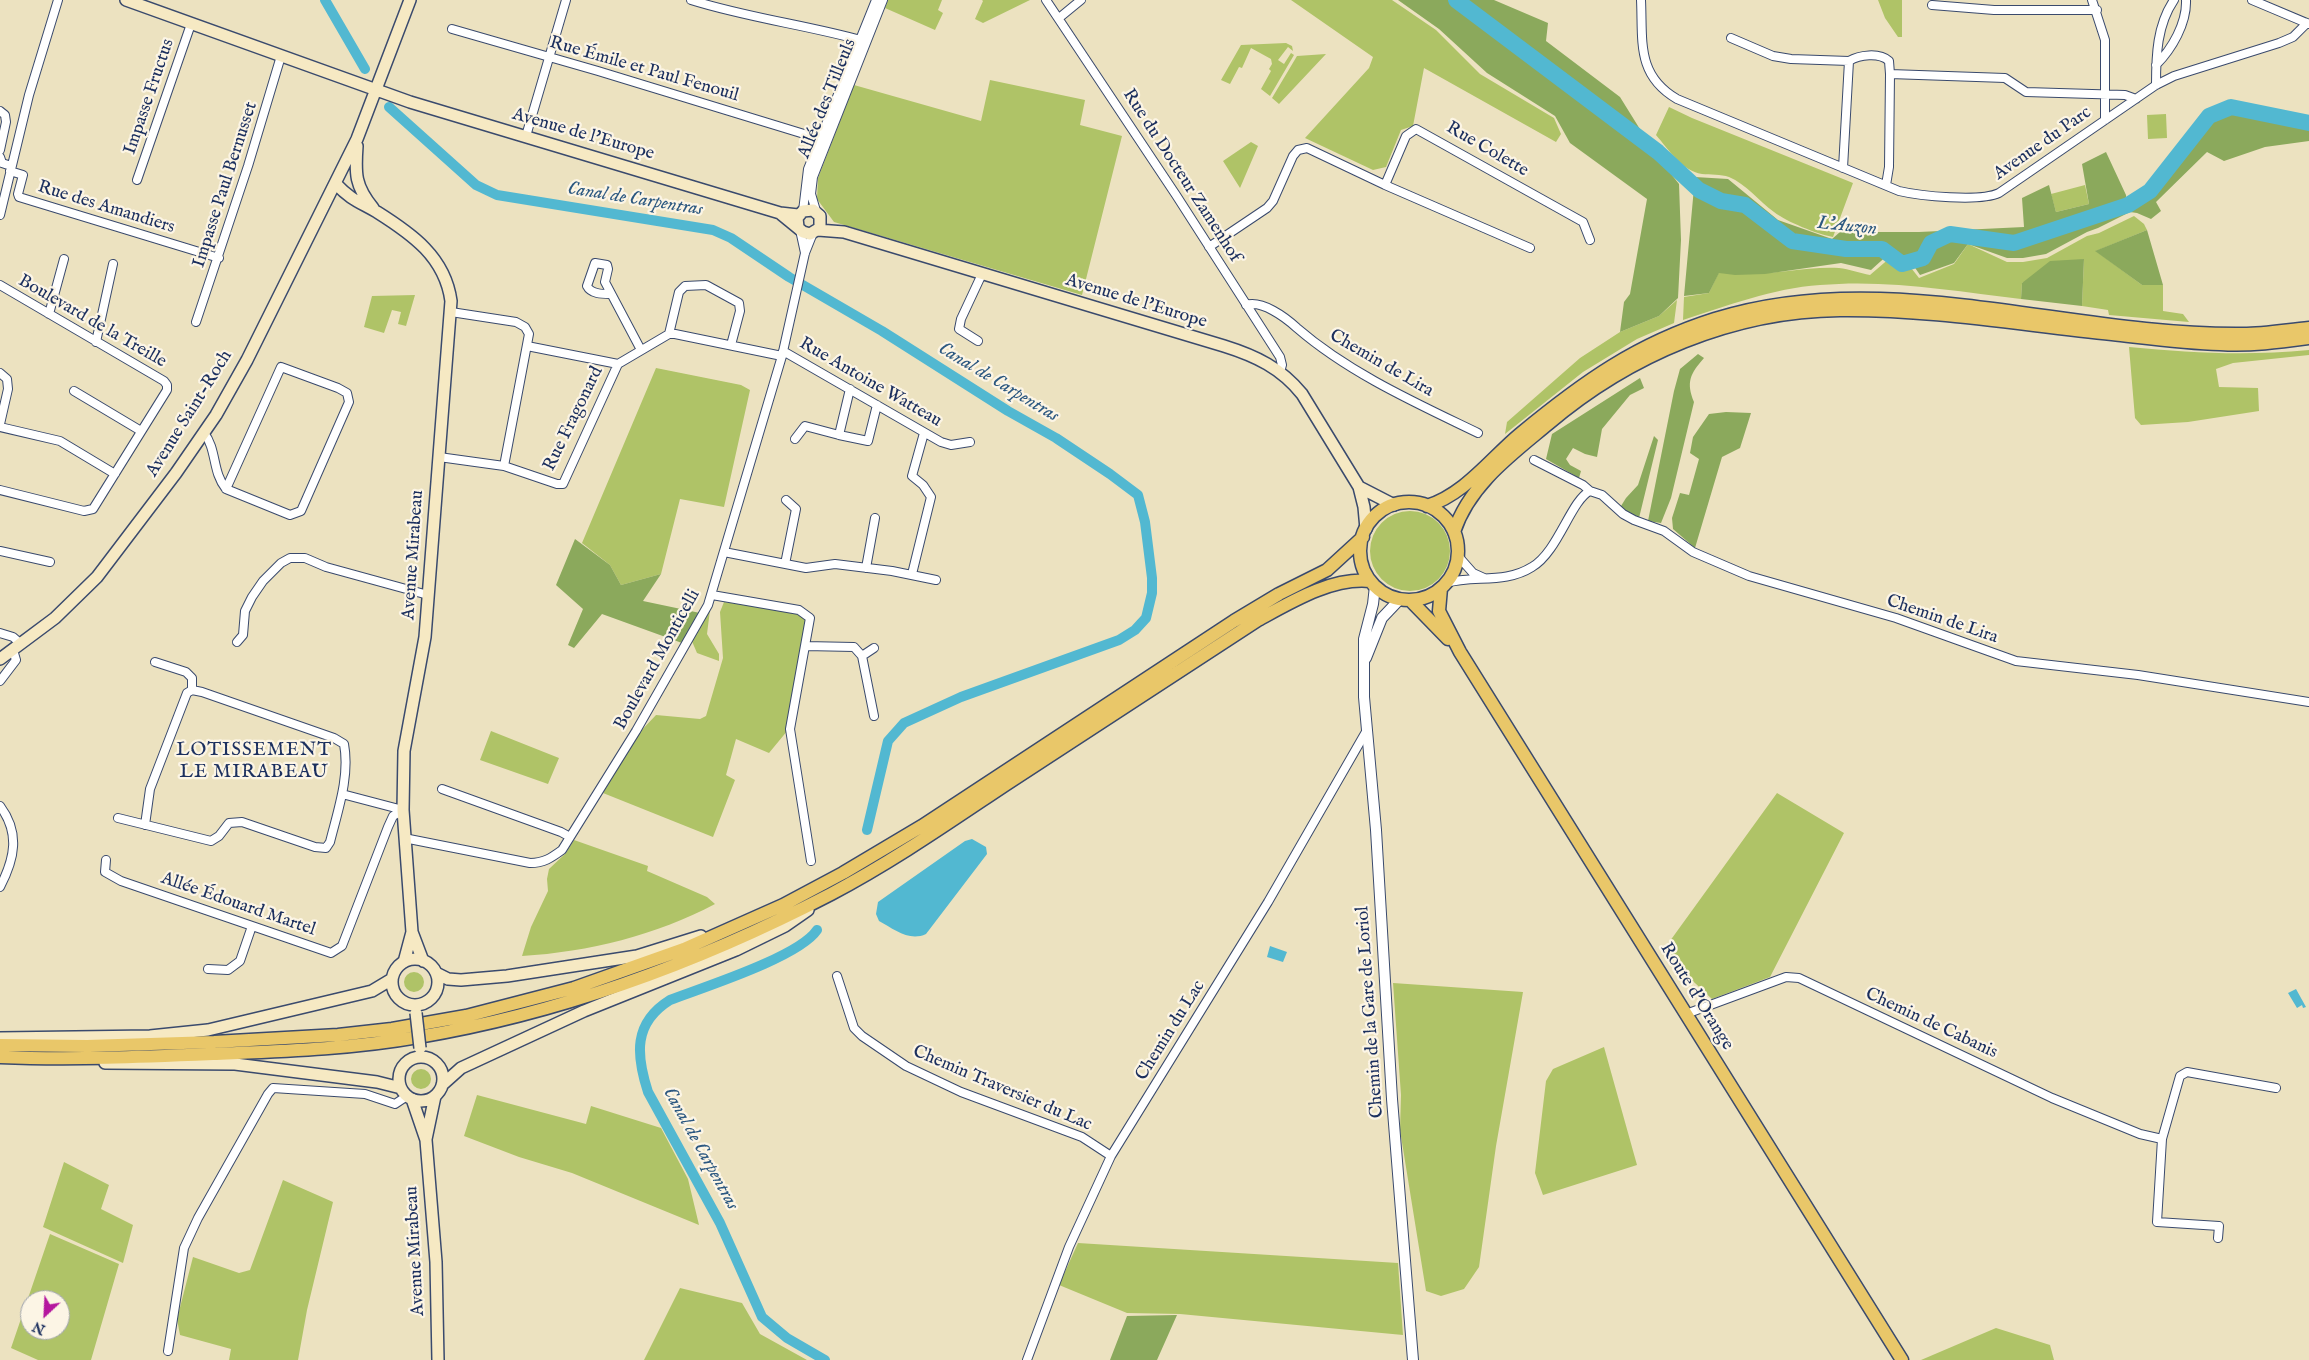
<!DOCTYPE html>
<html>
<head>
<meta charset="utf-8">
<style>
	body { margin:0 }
	#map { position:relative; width:2309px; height:1360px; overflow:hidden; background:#ece2c0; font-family:"IM FELL English",serif }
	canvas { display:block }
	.north { position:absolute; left:20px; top:1290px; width:50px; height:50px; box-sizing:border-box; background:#fcf5e5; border:1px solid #a2a6af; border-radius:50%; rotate:205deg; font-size:14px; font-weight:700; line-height:20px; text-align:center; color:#1b2f5e }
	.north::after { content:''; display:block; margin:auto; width:18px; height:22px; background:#b5179e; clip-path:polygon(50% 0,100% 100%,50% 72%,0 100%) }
</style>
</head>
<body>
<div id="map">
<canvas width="2309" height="1360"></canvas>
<div class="north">N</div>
</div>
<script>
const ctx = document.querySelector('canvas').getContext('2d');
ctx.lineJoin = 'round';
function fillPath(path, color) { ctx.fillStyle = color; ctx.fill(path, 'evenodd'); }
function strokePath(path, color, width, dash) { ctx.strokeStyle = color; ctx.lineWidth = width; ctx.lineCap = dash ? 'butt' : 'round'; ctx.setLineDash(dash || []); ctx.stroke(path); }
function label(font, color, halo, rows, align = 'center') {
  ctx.font = font + ' "IM FELL English",serif'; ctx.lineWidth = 4.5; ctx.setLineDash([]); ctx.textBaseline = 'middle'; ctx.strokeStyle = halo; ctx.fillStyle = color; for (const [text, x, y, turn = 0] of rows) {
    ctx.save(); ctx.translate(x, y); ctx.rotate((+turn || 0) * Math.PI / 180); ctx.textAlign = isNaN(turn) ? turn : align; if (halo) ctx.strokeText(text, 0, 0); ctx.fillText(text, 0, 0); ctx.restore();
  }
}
fillPath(new Path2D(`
	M888 0H942L938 10 943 13 935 30 885 8Z
	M982 0H1030L983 23 975 19 983 1Z
	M1291 0H1392L1436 30 1480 74 1554 118 1561 134 1556 142 1424 68 1413 126 1401 130 1386 167 1373 170 1305 138 1369 68 1373 57Z
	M1878 0H1902V37H1898L1885 18Z
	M1286 43 1292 46 1293 51 1288 47 1278 60 1284 64 1291 53 1294 55 1270 96 1261 89 1271 71 1269 69 1272 64 1271 59 1251 48 1242 68 1239 67 1230 84 1221 80 1241 45Z
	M1326 54 1279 104 1272 98 1297 56Z
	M990 80 1085 100 1080 125 1122 136 1082 295 834 222 817 199 818 178 854 85 981 121Z
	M1669 107 1692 118 1853 183 1833 237C1817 234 1787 222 1774 212 1759 201 1746 184 1729 177 1721 174 1710 175 1702 174 1682 171 1669 150 1656 135Z
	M2166 114 2167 138 2148 139 2147 115Z
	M1251 142 1258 146 1240 188 1223 161Z
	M2085 185 2089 204 2056 212 2051 194Z
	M2134 216 2144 224 2147 230 2096 251 2142 285H2163V311L2183 314 2189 322 2109 315 2108 310 2082 306 2084 259 2022 283 2021 299C1955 291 1887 279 1820 285 1773 288 1727 306 1683 320L1684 297 1709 293 1719 272C1761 279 1799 266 1839 268 1849 269 1860 273 1870 275L1891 257 1902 266 1908 264 1919 278 1954 264 1968 244 2007 262H2023L2047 258 2087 236 2099 233Z
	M415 295 406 326 398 324 401 312 392 310 384 333 364 327 372 296Z
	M1677 300 1674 323 1637 339 1583 372 1505 434 1507 422 1580 358 1620 332 1659 316Z
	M2129 347C2191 353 2246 356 2309 350V355L2233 363 2216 369 2219 387 2258 388 2259 411 2188 422 2141 425 2135 418Z
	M656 368 741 385 750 390 724 507 680 499 661 574 621 585 610 565 582 543Z
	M1370 551a40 40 0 1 1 80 0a40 40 0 1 1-80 0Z
	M724 602 799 613 807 619 788 730 769 753 736 739 726 775 735 780 713 837 603 793 639 733 656 715 700 719 706 716 723 658 720 612Z
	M710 610 707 634 719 654V661L697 653 691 639 697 626Z
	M491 731 559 758 548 784 480 760Z
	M1777 793 1844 833 1770 977 1712 999 1662 952Z
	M574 840 648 866 647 871 707 897 715 904C656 935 589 952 522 956L531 927 548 891 547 879 549 869 566 853Z
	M404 982a10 10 0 1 1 20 0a10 10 0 1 1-20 0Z
	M1393 983 1523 992 1496 1146 1479 1267 1464 1289 1441 1296 1426 1291 1400 1130 1401 1095Z
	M1604 1047 1637 1165 1543 1195 1535 1173 1546 1081 1553 1069Z
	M411 1079a10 10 0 1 1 20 0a10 10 0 1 1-20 0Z
	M477 1095 586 1124 591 1106 661 1128 688 1179 699 1225 572 1173 519 1157 464 1136Z
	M64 1162 109 1185 101 1209 133 1225 123 1263 43 1227Z
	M283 1180 333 1202 307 1310 298 1360H229L231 1349 180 1335 177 1319 193 1257 239 1273 250 1270Z
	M50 1234 119 1264 91 1360H38L11 1348ZM30 1300H60V1330H30Z
	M1078 1243 1398 1263 1403 1335 1180 1314 1127 1313 1059 1285Z
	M680 1288 742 1303 760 1334 807 1360H644Z
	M1996 1328 2050 1345 2054 1360H1921Z`), '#afc367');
fillPath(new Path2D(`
	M1398 0H1494L1548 23 1546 41 1620 97 1656 155 1679 184 1681 240 1678 298 1659 316 1620 332 1624 302 1630 294 1647 199 1570 143 1555 116 1487 73 1439 29Z
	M2231 110 2309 125V141L2265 147 2224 161 2207 152 2156 202 2161 211 2151 219 2137 213 2130 212 2098 228 2087 232 2046 254 2023 258H2007L1968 244 1954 263 1920 275 1909 259 1903 260 1891 252 1871 270 1841 263 1765 274 1735 275 1719 273 1709 293 1684 296 1695 177 1728 179 1778 220 1832 239 1840 232H1919L2024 227 2022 198 2049 185 2056 212 2089 204 2082 164 2106 152 2126 195 2127 207 2151 194 2211 119Z
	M2147 230 2163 285H2142L2095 251Z
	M2084 259 2082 306 2021 299 2022 283 2050 261Z
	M1698 354 1704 358C1690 374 1686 382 1694 402L1671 498 1661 523 1648 521 1674 391 1680 369Z
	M1640 378 1644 388 1630 395 1602 429 1597 457 1585 454 1573 448 1566 459 1570 465 1581 471 1579 478 1546 459 1552 434Z
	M1726 412 1751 413 1740 448 1722 457 1695 548 1673 529 1672 518 1680 493 1689 495 1699 459 1690 453 1693 437 1709 414Z
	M1654 436 1658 440 1639 518 1630 515 1621 506 1626 498 1638 485Z
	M575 539 610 565 621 585 661 574 643 601 700 613 682 643 602 614 574 648 568 645 583 609 556 585Z
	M1177 1315 1157 1360H1110L1127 1316Z`), '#8ba95c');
fillPath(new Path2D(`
	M972 839 986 847 987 854 926 934C909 942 894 929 879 921L876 914 878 902 965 841Z
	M1270 946 1287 952 1283 962 1267 957Z
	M2296 989 2306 1007 2303 1008 2302 1005 2297 1008 2288 993Z`), '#52b8d1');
strokePath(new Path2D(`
	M325 0 365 69
	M389 107 476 185 497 195 713 230 731 238 789 277 882 331 1008 411 1056 438 1110 474 1138 495 1145 522 1152 578V593L1146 618 1135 630 1119 640 961 697 904 723 888 741 867 830
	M817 930C799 957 704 987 670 1000 633 1023 636 1055 648 1092L720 1223 762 1317 787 1338 825 1360`), '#52b8d1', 10);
strokePath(new Path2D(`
	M1456 0 1658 152 1699 190 1721 201 1745 205 1792 241 1846 249H1882L1902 264 1923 258 1931 243 1950 234 2014 243 2128 205 2150 191 2209 116 2231 107 2309 123`), '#52b8d1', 16);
const minor = new Path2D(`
	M691 0C748 18 807 25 864 41
	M1046 0 1176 195 1280 357 1282 365 1280 372
	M1641 0C1643 41 1636 75 1677 99L1899 191C1920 196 1980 202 1999 193L2156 85 2174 76 2279 43 2293 37 2307 23
	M2092 0 2105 40V120
	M2252 0 2309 24
	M1932 5 1994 10H2097
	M1059 18 1081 0
	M452 29 598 71 827 141
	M1731 38 1773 56 1791 59 1849 61
	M2156 65C2172 49 2187 23 2186 0
	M1890 74 2005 78 2026 92 2125 95 2136 99
	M2156 85C2156 55 2157 25 2174 0
	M0 111 5 115 6 122 0 150
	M526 136 566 0
	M0 157 2 163 11 166
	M1843 168 1849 61C1859 55 1879 52 1889 61L1890 74 1889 167 1886 185
	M10 171 23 175 18 194 19 197 219 258
	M137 180 191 24
	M1385 185 1406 136 1416 129 1583 222 1590 240
	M803 211 808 169 876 0
	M816 211 811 194 813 177 883 0
	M0 215 29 95 58 0
	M800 230 805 253
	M1209 247 1267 208 1273 201 1293 156 1298 150 1307 148 1385 185 1530 248
	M0 285 164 381 167 385V390L93 509 84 511 0 490
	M610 294C602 294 591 294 587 286L595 263 607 265 608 269 605 282 641 350
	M1246 305C1262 300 1285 317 1297 328 1349 373 1416 403 1478 433
	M451 312 516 322 525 327 529 334 504 466
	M49 314 64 259
	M196 322 248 166 281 56
	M669 334 679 292 685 286 706 285 739 303 740 311 731 345
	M978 341 959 329 961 319 982 274
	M96 342 113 264
	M527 346 618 364 669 334H675L782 356
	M783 351 941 442 951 445 970 442
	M281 367 338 388 347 393 349 402 301 511 290 515 226 489Z
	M0 373 7 379 8 389 0 424
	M850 389 839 435 868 441 877 405
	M74 391 141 431
	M0 427 60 441 115 474
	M204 433C217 449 212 472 226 489
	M795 439 805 426 839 435
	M439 457 504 466 557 484H563L618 364
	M1534 460 1583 485 1590 491
	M0 551 50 562
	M724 552 806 568 835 564 892 571 936 580
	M1458 556 1473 573 1484 578
	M785 564 796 509 786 500
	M866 568 875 518
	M912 574 931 497 923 485 912 476 924 433
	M1446 583C1475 575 1505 584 1532 567 1558 552 1571 500 1590 491L1602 495 1623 514 1634 520 1664 531 1693 552 1749 576 1896 618 2016 661 2138 675 2309 702
	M712 595 799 610 810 618 790 729 811 861
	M0 633 13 637 21 644
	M237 642 243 635 245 611 252 597 263 581 281 563 290 558H305L326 567 428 595
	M805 646 854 647 862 656 874 716
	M862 656 874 648
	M155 662 186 672 192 678V690
	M0 681 16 660 13 650
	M442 789 561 832 570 837
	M342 794 403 810
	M0 806C20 833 15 858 0 887
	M118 818 211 841 219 836 229 823 242 822 315 847 326 848 330 842C338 810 350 776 344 744L334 738 202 692 192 690
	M145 825 150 789 187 693 192 690
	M404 838 530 863C544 863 551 858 562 850L636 731 708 605 782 356 805 253 813 233
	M106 860 105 872 121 881 331 953 342 946 388 827 393 816 403 810
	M208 969 228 970 240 961 252 926
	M837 976 854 1028 862 1036 906 1066 961 1092 1082 1137 1111 1156
	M1686 1014 1786 977 1799 978 2052 1098 2140 1134 2162 1139 2157 1222 2219 1226 2218 1238
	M2162 1139 2180 1076 2187 1072 2276 1088
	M168 1351 184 1248 198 1218 268 1094 273 1088 365 1094 395 1104 407 1096
	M1027 1360 1069 1247 1111 1156 1268 902 1367 730`);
const tertiary = new Path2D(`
	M1375 586 1373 604 1364 639V697L1376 830 1392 1099 1413 1360
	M1366 658 1382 618 1400 599`);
const secondary = new Path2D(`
	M126 0 410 102 780 213 798 215
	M357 146C355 174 355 186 373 208
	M336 184C351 200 360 202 377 212 412 234 445 257 451 301L425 637 404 751 403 810 412 932 404 962
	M781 214 803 232 810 234 820 228V216L813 210 803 211 797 218 798 227
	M818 230 844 232 1224 346C1256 356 1281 368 1302 394L1359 487 1364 507 1366 529
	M1359 487 1394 505
	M0 659 55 618 97 577 176 473 216 415 247 360 357 139 410 0
	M412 932 423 961
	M392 982a23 23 0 1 1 46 0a23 23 0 1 1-46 0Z
	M436 973 448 979 461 980 507 976 637 956 701 936
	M0 1038 150 1036 208 1030 372 991 392 979
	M399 1079a22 22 0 1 1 44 0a22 22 0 1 1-44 0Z
	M105 1063 235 1064 377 1082 401 1088
	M442 1085 461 1068 584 1011 736 950 785 926 808 910
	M412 1099 426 1140 436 1262 438 1360
	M426 1139 435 1096`);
const primary = new Path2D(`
	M1360 551a49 49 0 1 1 98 0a49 49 0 1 1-98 0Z
	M1427 506C1465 494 1490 459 1520 434 1583 382 1636 344 1715 319 1887 265 2068 336 2243 334 2265 334 2287 330 2309 328
	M1454 532C1469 485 1512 454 1548 424 1629 355 1733 311 1840 310 1932 309 2022 325 2112 334 2148 338 2184 343 2220 344 2250 346 2280 342 2309 338
	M1441 588 1439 611 1460 652 1902 1360
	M1410 600 1448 639
	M0 1045 87 1046 214 1042 338 1035 392 1029 466 1016 574 988 684 949 783 905 843 873 922 826 1234 621 1279 594 1327 570 1363 537
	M0 1057C71 1060 142 1057 213 1054 281 1051 350 1049 418 1037 561 1013 702 961 831 894 892 862 948 823 1005 785 1090 730 1174 675 1258 620 1291 602 1332 577 1370 581`);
strokePath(minor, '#3a4a6d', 10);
strokePath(tertiary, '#3a4a6d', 12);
strokePath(secondary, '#3a4a6d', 14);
strokePath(primary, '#3a4a6d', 15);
strokePath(minor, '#fff', 8);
strokePath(tertiary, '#fff', 10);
strokePath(secondary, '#f6e9c3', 11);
strokePath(primary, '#e9c769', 12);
const secondaryBridge = new Path2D(`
	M416 1013 420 1048`);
strokePath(secondaryBridge, '#3a4a6d', 14, []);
strokePath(secondaryBridge, '#f6e9c3', 11);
label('18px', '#1b2f5e', '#fcf5e5', [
	["Rue Émile et Paul Fenouil",644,70,16],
	["Impasse Fructus",150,97,-71],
	["Allée des Tilleuls",828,99,-68],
	["Avenue de l'Europe",583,135,16],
	["Avenue du Parc",2043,144,-35],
	["Rue Colette",1487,150,30],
	["Rue du Docteur Zamenhof",1181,176,57],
	["Impasse Paul Bernusset",226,185,-72],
	["Rue des Amandiers",106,208,17],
	["Avenue de l'Europe",1136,302,17],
	["Boulevard de la Treille",92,322,30],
	["Chemin de Lira",1381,364,30],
	["Rue Antoine Watteau",870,383,30],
	["Avenue Saint-Roch",190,414,-58],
	["Rue Fragonard",574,419,-64],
	["Avenue Mirabeau",414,555,-86],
	["Chemin de Lira",1942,620,19],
	["Boulevard Monticelli",658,660,-61],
	["Allée Édouard Martel",238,905,19],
	["Route d'Orange",1696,997,58],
	["Chemin de la Gare de Loriol",1371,1012,-94],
	["Chemin de Cabanis",1931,1024,25],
	["Chemin du Lac",1171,1031,-58],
	["Chemin Traversier du Lac",1002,1089,23],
	["Avenue Mirabeau",416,1251,-93]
]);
label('italic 19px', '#2c5880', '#fcf5e5', [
	["Canal de Carpentras",635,200,9],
	["L'Auzon",1847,227,6],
	["Canal de Carpentras",998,383,31],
	["Canal de Carpentras",700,1149,61]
]);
ctx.letterSpacing = '1px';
label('19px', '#1b2f5e', '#fcf5e5', [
	["LOTISSEMENT",254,751],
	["LE MIRABEAU",254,773]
]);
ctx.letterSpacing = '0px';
</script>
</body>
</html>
